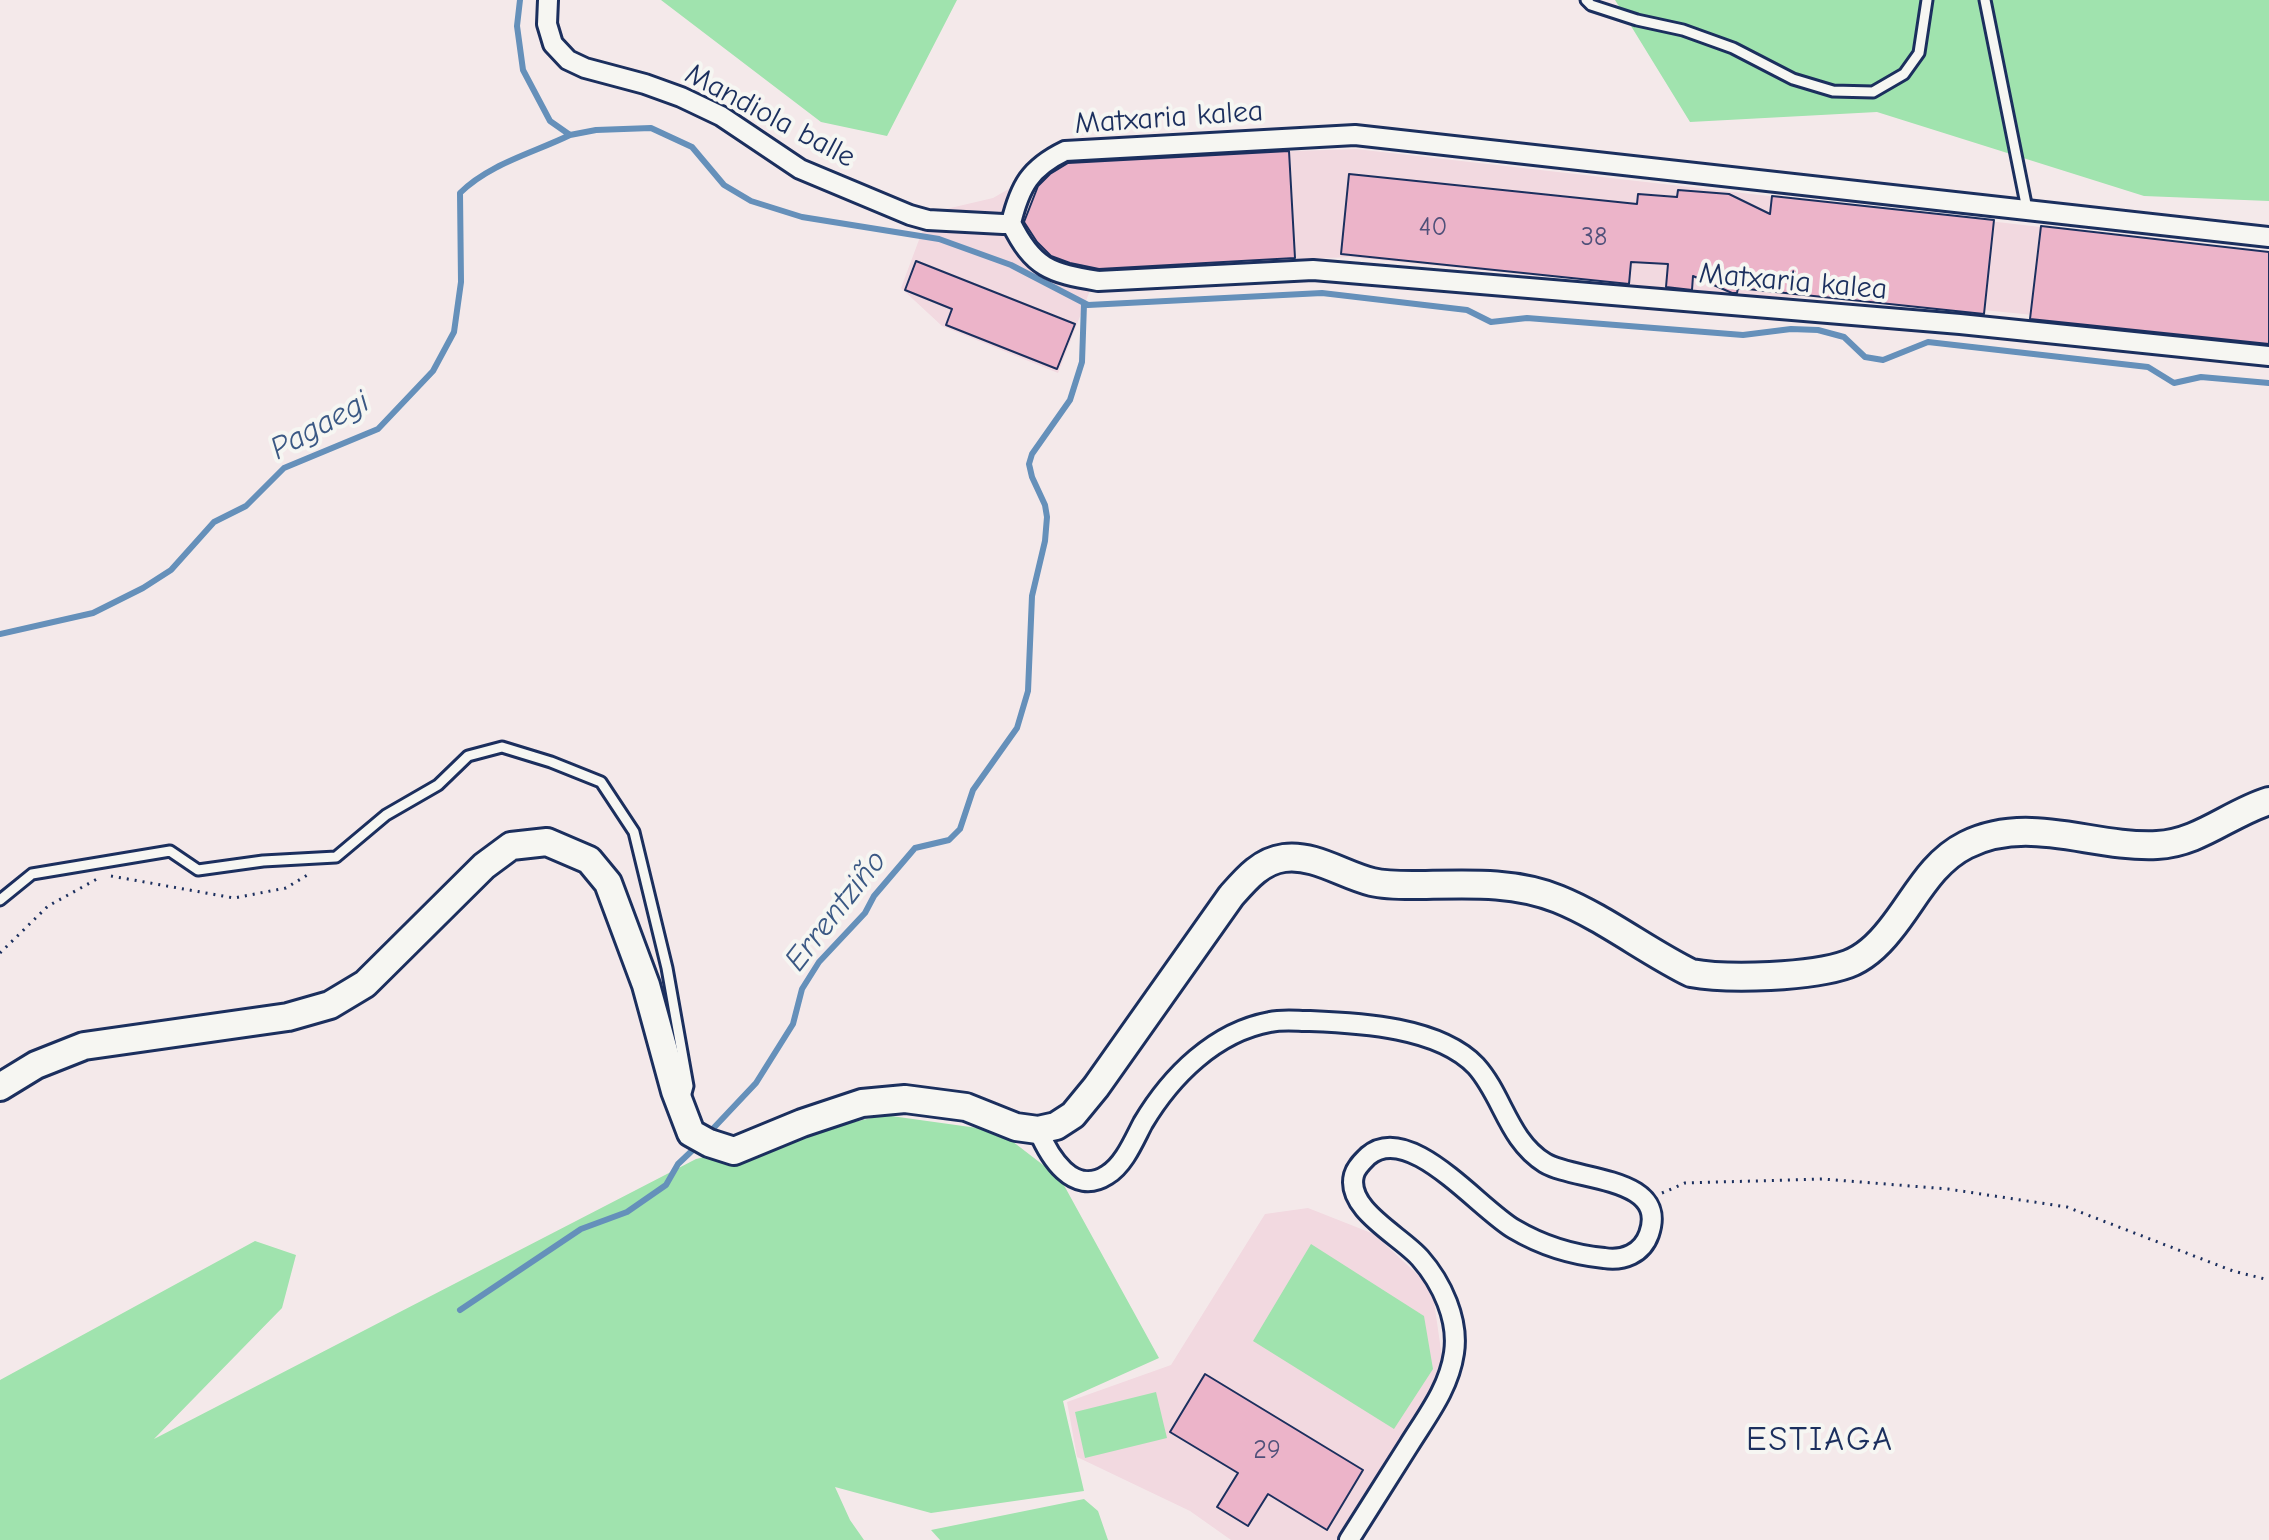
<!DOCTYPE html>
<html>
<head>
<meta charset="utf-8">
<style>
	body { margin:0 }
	canvas { display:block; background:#f4e9ea }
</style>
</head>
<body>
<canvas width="2269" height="1540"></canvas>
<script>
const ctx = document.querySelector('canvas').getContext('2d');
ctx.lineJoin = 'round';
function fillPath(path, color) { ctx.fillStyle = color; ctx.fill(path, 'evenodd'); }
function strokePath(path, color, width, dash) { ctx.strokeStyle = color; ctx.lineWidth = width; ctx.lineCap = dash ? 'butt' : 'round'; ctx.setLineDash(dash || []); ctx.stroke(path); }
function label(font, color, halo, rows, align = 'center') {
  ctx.font = font + ' "Comic Neue",sans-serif'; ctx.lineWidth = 8; ctx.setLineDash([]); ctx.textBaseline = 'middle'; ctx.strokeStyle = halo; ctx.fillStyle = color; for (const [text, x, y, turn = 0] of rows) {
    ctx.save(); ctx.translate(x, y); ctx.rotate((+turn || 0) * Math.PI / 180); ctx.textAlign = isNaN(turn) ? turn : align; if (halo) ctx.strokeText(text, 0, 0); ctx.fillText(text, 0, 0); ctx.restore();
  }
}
fillPath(new Path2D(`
	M1356 149 2269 253V339L1826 294 1771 299 1349 257 1098 270 1058 373 942 326 901 288 929 213 993 198 1061 159Z
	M1308 1208 1374 1234 1432 1288 1442 1357 1438 1381 1337 1540H1231L1190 1511 1077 1457 1067 1402 1171 1365 1265 1214Z`), '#f2d9e0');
fillPath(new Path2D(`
	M661 0H957L887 136 821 122Z
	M1615 0H2269V201L2144 196 1877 112 1690 122Z
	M884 1115 999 1131 1060 1178 1159 1358 1063 1401 1084 1491 931 1513 835 1487 850 1520 864 1540H0V1380L255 1241 296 1255 282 1308 154 1439 696 1159Z
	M1311 1244 1424 1316 1433 1369 1394 1429 1253 1341Z
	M1156 1392 1167 1438 1085 1458 1075 1412Z
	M1084 1499 1098 1511 1108 1540H940L931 1530Z`), '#a0e3ae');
strokePath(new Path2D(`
	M520 0 517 26 523 70 550 121 570 135 596 130 651 128 692 147 724 185 751 201 802 217 939 239 1011 265 1088 305 1322 293 1467 310 1491 322 1527 318 1743 335 1791 329 1818 330 1844 337 1865 357 1883 360 1928 342 2148 367 2174 383 2201 377 2269 383
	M0 634 93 613 143 588 171 570 214 522 246 506 284 468 378 429 433 371 454 332 461 282 460 193C489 164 533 153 570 135
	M707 1135 756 1083 793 1024 802 989 819 962 865 913 874 896 915 848 949 840 960 829 973 790 1017 728 1028 691 1032 596 1045 541 1047 517 1045 505 1032 477 1029 464 1032 454 1070 400 1082 362 1084 304
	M460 1310 581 1229 627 1212 666 1185 678 1164 697 1146`), '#6590ba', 6);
const building = new Path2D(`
	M1289 151 1295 258 1099 269 1070 263 1051 256 1037 242 1024 222 1038 186 1050 174 1068 163Z
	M1349 174 1637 204 1638 194 1677 197 1678 190 1729 194 1770 214 1772 196 1994 220 1984 314 1738 288 1737 293H1732L1693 276 1692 290 1666 287 1668 264 1631 262 1629 284 1341 254Z
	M2041 226 2269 252V344L2030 319Z
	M916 261 1075 324 1057 369 946 325 952 309 905 290Z
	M1205 1374 1363 1470 1327 1530 1268 1494 1248 1526 1217 1507 1238 1473 1170 1432Z`);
fillPath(building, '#ecb4c9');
strokePath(building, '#1b2f5e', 2);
const lane = new Path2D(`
	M1586 0 1591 5 1637 20 1683 30 1733 48 1793 79 1833 91 1873 92 1904 74 1919 53 1927 0
	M1985 0 2027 209
	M0 900 32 874 170 851 198 870 263 861 336 857 386 815 438 785 468 756 502 747 551 762 601 782 634 832 667 968 688 1086 685 1097`);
const street = new Path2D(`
	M548 0 547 24 553 44 568 60 585 68 645 84 681 97 721 116 800 169 910 215 928 220 1003 224 1011 223
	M2269 237 1355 135 1065 151C1030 168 1020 186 1011 223 1033 268 1050 273 1098 281L1313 270 1960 324 2269 356
	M1038 1130C1049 1156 1073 1197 1107 1175 1124 1165 1134 1140 1143 1123 1171 1076 1215 1032 1270 1022 1283 1019 1297 1021 1310 1021 1360 1023 1439 1027 1476 1066 1503 1096 1508 1140 1545 1163 1575 1181 1669 1176 1649 1234 1642 1254 1623 1261 1604 1258 1573 1255 1541 1245 1514 1229 1478 1208 1409 1121 1368 1156 1363 1161 1356 1167 1354 1175 1345 1209 1401 1236 1420 1258 1442 1283 1459 1320 1454 1353 1449 1388 1427 1416 1409 1445 1389 1477 1369 1508 1349 1540`);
const secondary = new Path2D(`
	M0 1087 36 1065 84 1046 288 1017 330 1005 365 984 484 866 511 846 547 842 589 860 608 883 646 985 675 1091 691 1133 709 1143 734 1151 802 1123 862 1103 905 1099 966 1107 1016 1127 1038 1130 1056 1126 1073 1115 1096 1087 1231 896C1246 879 1261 861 1284 858 1315 854 1343 875 1372 882 1389 886 1408 885 1426 885 1471 884 1516 882 1558 899 1605 918 1646 951 1691 973 1729 980 1812 977 1848 964 1864 958 1879 944 1890 930 1914 901 1930 863 1966 845 2029 814 2091 848 2157 845 2199 843 2230 813 2269 801`);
strokePath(lane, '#1b2f5e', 15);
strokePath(street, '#1b2f5e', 24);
strokePath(secondary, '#1b2f5e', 32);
strokePath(new Path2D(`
	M111 876 234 898 286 888 309 874
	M0 953 48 906 97 879
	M1662 1193 1685 1183 1823 1179 1948 1189 2067 1207 2233 1271 2269 1280`), '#1b2f5e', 3, [2, 6]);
strokePath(lane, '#f6f6f2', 9);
strokePath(street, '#f6f6f2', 18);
strokePath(secondary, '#f6f6f2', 26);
label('26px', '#4f5079', null, [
	["40",1433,228],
	["38",1594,238],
	["29",1267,1451]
]);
label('30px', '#1b2f5e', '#f6f6f2', [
	["Mandiola balle",770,116,28],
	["Matxaria kalea",1169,118,-4],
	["Matxaria kalea",1793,282,5]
]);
label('italic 32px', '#3a5884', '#f6f6f2', [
	["Pagaegi",320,426,-29],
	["Errentziño",836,911,-52]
]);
ctx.letterSpacing = '2px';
label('34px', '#1b2f5e', '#f6f6f2', [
	["ESTIAGA",1820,1440]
]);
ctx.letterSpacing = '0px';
</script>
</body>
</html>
